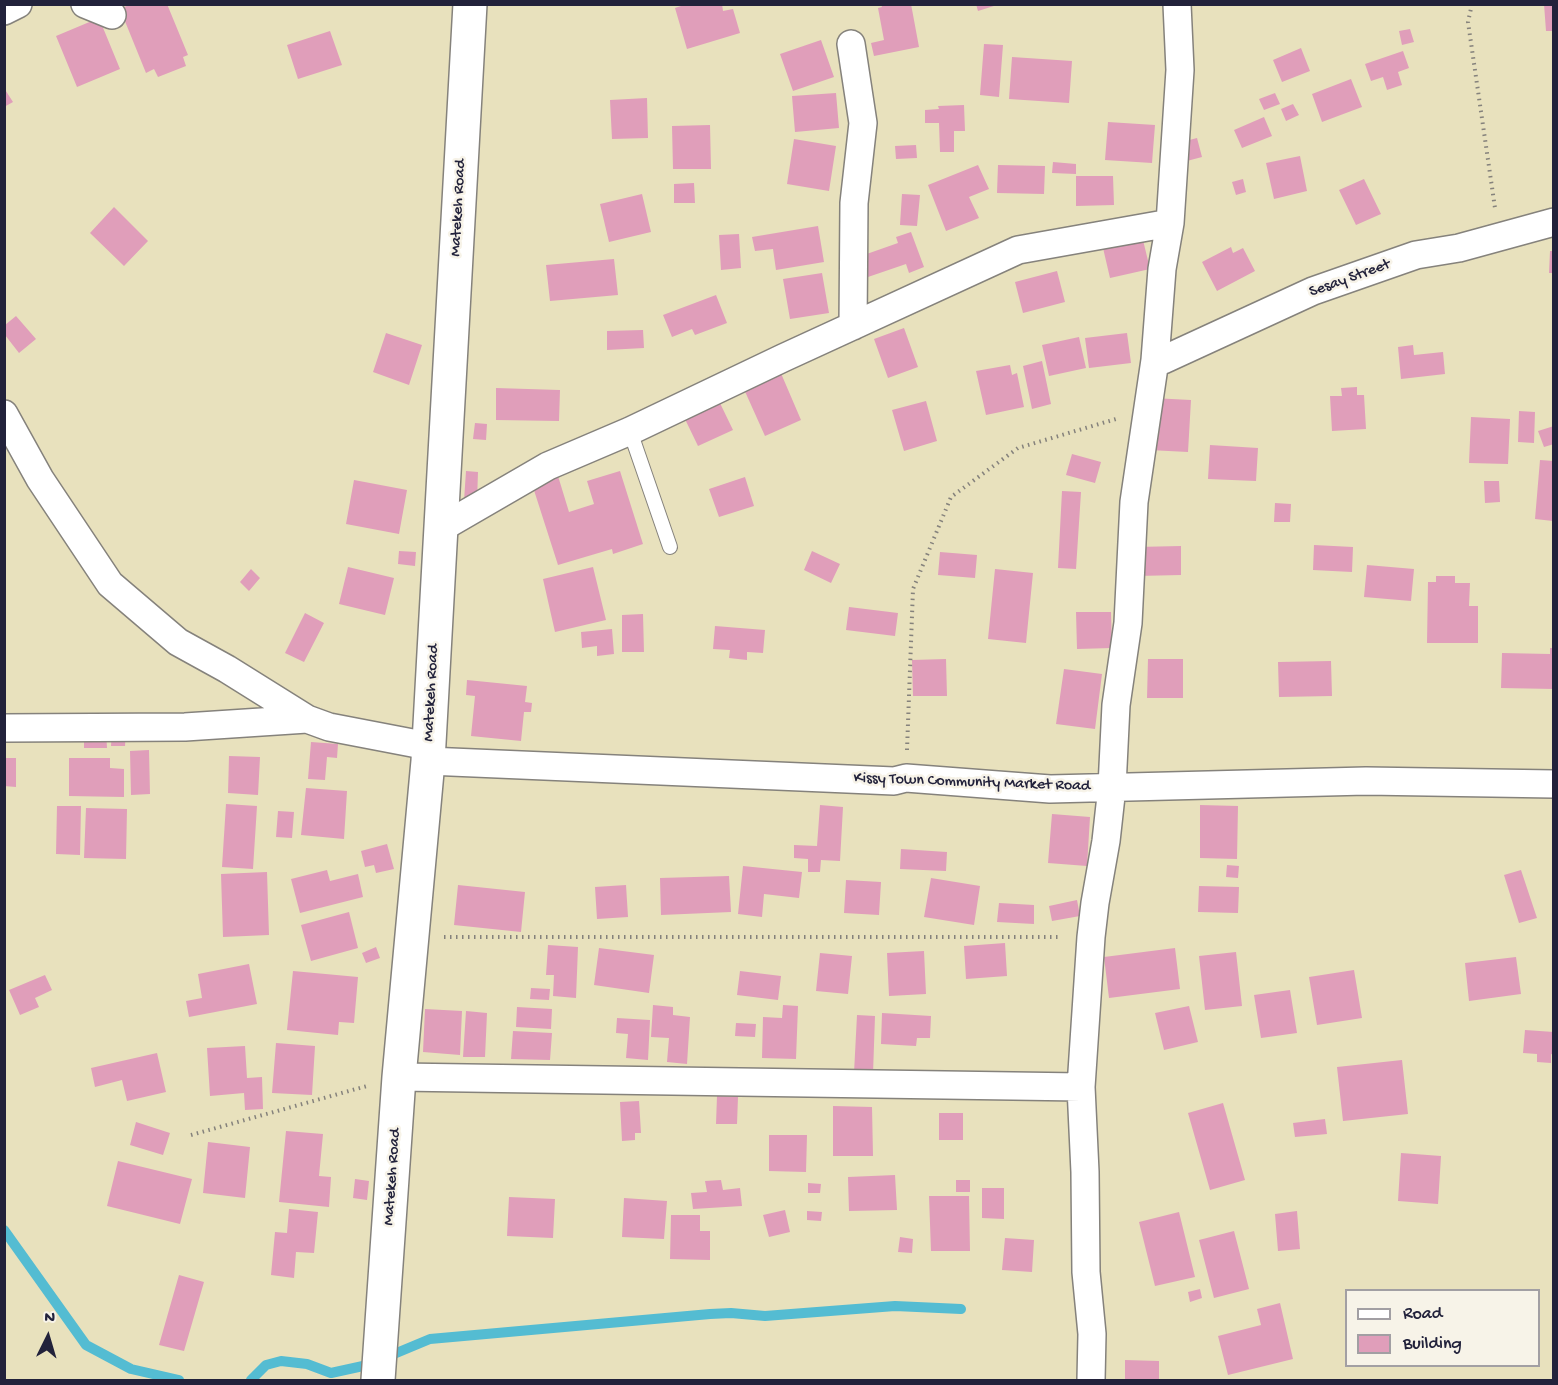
<!DOCTYPE html>
<html>
<head>
<meta charset="utf-8">
<style>
	body { margin:0 }
	#map { position:relative; width:1558px; height:1385px; overflow:hidden; background:#e8e1bd; font-family:"Gochi Hand",sans-serif }
	canvas { display:block }
	.frame { position:absolute; inset:0; border:6px solid #22223b; pointer-events:none }
	.legend { position:absolute; left:1345px; top:1289px; width:195px; height:78px; box-sizing:border-box; background:#f7f3e8; border:2px solid #a29fa3; margin:0; padding:8px 10px; list-style:none; font-size:18px; color:#22223b }
	.legend li { display:flex; align-items:center; gap:12px; height:30px }
	.legend b { width:30px; border:2px solid #a29fa3 }
	.north { position:absolute; left:18px; top:1307px; width:60px; height:60px; -webkit-text-stroke:4px #f7f3e8; paint-order:stroke; rotate:5deg; font-size:16px; font-weight:700; line-height:24px; text-align:center; color:#22223b }
	.north::after { content:''; display:block; margin:auto; width:21px; height:27px; background:#22223b; clip-path:polygon(50% 0,100% 100%,50% 72%,0 100%) }
</style>
</head>
<body>
<div id="map">
<canvas width="1558" height="1385"></canvas>
<div class="frame"></div>
<ul class="legend">
<li><b style="height:8px;background:#fff"></b>Road</li>
<li><b style="height:16px;background:#e09eba"></b>Building</li>
</ul>
<div class="north">N</div>
</div>
<script>
const ctx = document.querySelector('canvas').getContext('2d');
ctx.lineJoin = 'round';
function strokePath(path, color, width, dash) { ctx.strokeStyle = color; ctx.lineWidth = width; ctx.lineCap = dash ? 'butt' : 'round'; ctx.setLineDash(dash || []); ctx.stroke(path); }
function fillPath(path, color) { ctx.fillStyle = color; ctx.fill(path, 'evenodd'); }
function label(font, color, halo, rows, align = 'center') {
  ctx.font = font + ' "Gochi Hand",sans-serif'; ctx.lineWidth = 5; ctx.setLineDash([]); ctx.textBaseline = 'middle'; ctx.strokeStyle = halo; ctx.fillStyle = color; for (const [text, x, y, turn = 0] of rows) {
    ctx.save(); ctx.translate(x, y); ctx.rotate((+turn || 0) * Math.PI / 180); ctx.textAlign = isNaN(turn) ? turn : align; if (halo) ctx.strokeText(text, 0, 0); ctx.fillText(text, 0, 0); ctx.restore();
  }
}
strokePath(new Path2D(`
	M4 1230 86 1345 131 1369 179 1380
	M394 1354 430 1339 710 1314 731 1313 765 1316 895 1306 961 1309
	M251 1380 266 1365 281 1361 307 1364 331 1373 363 1366`), '#54bcd2', 10);
fillPath(new Path2D(`
	M131 4H167L188 55 183 57 186 66 158 77 154 69 146 73 120 9Z
	M687 4H722L723 11 733 9 740 33 687 49 675 8Z
	M881 4H911L919 47 874 56 871 43 884 40 878 8 882 7Z
	M976 4H997V5L978 11Z
	M1544 4H1554V31H1546Z
	M99 18 120 69 77 87 56 36Z
	M1410 29 1414 42 1402 45 1399 31Z
	M330 31 342 65 298 79 287 45Z
	M821 40 834 77 793 91 780 54Z
	M984 44 1003 45 999 97 980 95Z
	M1301 48 1310 71 1282 82 1273 60Z
	M1403 51 1409 68 1398 72 1402 85 1387 90 1383 77 1371 81 1365 64Z
	M1012 57 1072 61 1069 103 1009 99Z
	M1351 79 1362 107 1322 122 1312 94Z
	M4 88 13 102 4 107Z
	M836 93 839 128 795 132 792 96Z
	M1275 93 1280 104 1264 110 1259 99Z
	M647 98 648 138 612 139 610 100Z
	M1293 104 1299 115 1286 121 1281 109Z
	M964 105 965 131H954V152H940L939 123H925V110L939 109 938 106Z
	M1264 117 1272 136 1242 148 1234 130Z
	M1108 122 1155 125 1152 163 1105 160Z
	M710 125 711 169H673L672 126Z
	M1197 138 1202 157 1183 162 1178 143Z
	M794 139 836 146 829 191 787 184Z
	M916 145 917 158 896 159 895 146Z
	M1300 156 1307 191 1274 199 1266 163Z
	M1053 162 1076 164V174L1052 173Z
	M978 165 989 189 969 197 979 218 946 231 928 185Z
	M998 165 1045 166 1044 194 997 193Z
	M1076 176H1113L1114 205 1076 206Z
	M1243 179 1246 192 1236 195 1232 182Z
	M1364 179 1381 214 1356 225 1339 190Z
	M694 183 695 203H674V184Z
	M642 194 651 232 609 242 600 204Z
	M902 194 920 195 917 226 900 225Z
	M114 207 148 241 124 266 90 233Z
	M818 226 824 262 776 270 773 249 755 251 752 237Z
	M911 232 924 267 909 273 906 264 868 277 861 256 898 243 896 237Z
	M739 234 741 268 721 270 719 235Z
	M1143 240 1150 269 1110 278 1103 248Z
	M1231 247 1233 253 1243 248 1255 271 1217 291 1202 262Z
	M1550 251H1554V273H1549Z
	M614 259 618 295 550 301 546 265Z
	M1057 271 1065 302 1023 313 1015 282Z
	M822 273 829 313 790 319 783 279Z
	M716 295 727 323 695 335 692 329 672 337 663 315Z
	M16 316 36 339 19 353 5 335V325Z
	M904 328 918 367 888 378 874 339Z
	M643 330 644 348 607 350V331Z
	M386 333 422 345 409 385 373 372Z
	M1127 333 1131 363 1089 368 1085 338Z
	M1079 337 1086 368 1049 376 1042 345Z
	M1413 345 1414 355 1443 352 1445 374 1401 379 1398 347Z
	M1042 361 1051 404 1032 409 1023 366Z
	M1010 365 1012 375 1017 373 1024 407 986 415 976 371Z
	M780 371 801 420 765 436 743 387Z
	M1357 387V395H1364L1366 429 1332 431 1330 396H1342L1341 388Z
	M496 388 560 390 559 421 496 420Z
	M1152 398 1191 400 1188 452 1149 450Z
	M718 399 733 430 698 446 683 415Z
	M926 401 937 441 904 451 892 410Z
	M1519 411 1535 412 1534 443 1518 442Z
	M1471 417 1510 419 1508 464 1469 463Z
	M475 423 487 424 486 440 473 439Z
	M1554 426V444L1544 447 1538 431Z
	M1210 445 1258 448 1256 481 1208 479Z
	M1072 454 1101 462 1095 483 1066 475Z
	M1540 460 1554 461 1553 521 1535 519Z
	M466 471 478 472 477 502 464 501Z
	M620 471 643 544 613 554 612 549 558 565 532 484 558 476 569 512 594 504 587 481Z
	M745 477 754 506 719 517 709 489Z
	M354 480 407 490 399 534 346 524Z
	M1484 481H1499L1500 502 1485 503Z
	M1062 491 1081 492 1076 569 1058 568Z
	M1275 503 1291 504 1290 522H1274Z
	M1314 545 1353 547 1352 572 1313 570Z
	M1181 546V575L1137 576 1136 547Z
	M399 551 416 552 415 566 398 564Z
	M812 551 840 564 831 583 804 570Z
	M940 552 977 555 975 578 938 575Z
	M1367 565 1414 569 1411 601 1364 597Z
	M348 567 394 578 385 615 339 604Z
	M593 567 606 620 555 632 543 579Z
	M251 569 260 578 249 591 240 582Z
	M995 569 1033 573 1026 643 988 639Z
	M1436 576H1455V583H1470L1469 606H1478V643H1427L1428 582H1436Z
	M849 607 898 613 895 636 846 630Z
	M1076 612H1111L1112 648 1077 649Z
	M305 613 324 623 304 662 285 653Z
	M643 614 644 652H622V615Z
	M715 626 765 630 763 653 747 652V660L729 658 730 650 713 649Z
	M612 629 614 654 597 656V646L582 648 581 632Z
	M1550 648H1554V689L1501 688 1502 653 1550 654Z
	M946 659 947 696H913L912 660Z
	M1148 659H1183V698H1147Z
	M1331 661 1332 696 1279 697 1278 662Z
	M1064 669 1102 674 1095 729 1056 724Z
	M467 680 527 686 525 702 532 703 531 712H524L521 741 471 736 475 696 466 695Z
	M112 729H126L125 746H111Z
	M84 731H106L107 748H84Z
	M311 742 338 744 337 758 327 757 325 780 308 779Z
	M149 750 150 794 131 795 130 751Z
	M229 756 260 757 258 795 228 793Z
	M4 758H16V787L4 786Z
	M69 758H110V768L124 769V797L69 796Z
	M306 788 347 791 344 839 301 835Z
	M226 804 257 806 253 869 222 867Z
	M820 805 843 807 840 861 821 860 820 872H808V859L794 858V845L817 846Z
	M1200 805 1238 806 1237 859 1200 858Z
	M57 806H81L80 855 56 854Z
	M86 808 127 809 126 859 84 858Z
	M278 811 294 812 292 838 276 837Z
	M1052 814 1090 817 1087 866 1048 863Z
	M387 844 394 869 376 873 374 865 365 867 361 851Z
	M901 849 947 852 946 871 900 869Z
	M1227 865 1239 866 1238 878 1226 877Z
	M743 866 802 872 799 898 764 894 762 917 738 914Z
	M327 870 330 881 358 874 363 897 300 913 291 879Z
	M1521 870 1537 918 1519 923 1504 875Z
	M267 872 269 935 223 937 221 874Z
	M729 876 731 912 661 915 660 878Z
	M931 878 980 886 974 925 924 917Z
	M846 880 881 882 879 915 844 913Z
	M458 885 525 892 521 932 454 925Z
	M626 885 628 917 597 919 595 887Z
	M1199 886 1239 887 1238 913 1198 912Z
	M1077 900 1080 916 1052 921 1049 906Z
	M999 903 1034 905V924L997 922Z
	M349 912 358 948 311 961 301 925Z
	M1005 943 1007 976 966 979 964 946Z
	M548 945 578 947 576 998 553 996 554 975H546Z
	M376 947 380 958 366 963 362 953Z
	M599 948 654 955 649 993 594 985Z
	M1175 948 1180 989 1109 998 1104 957Z
	M924 951 926 994 889 996 887 953Z
	M1236 952 1242 1006 1205 1010 1199 956Z
	M820 953 852 956 848 994 816 991Z
	M1516 957 1521 994 1469 1001 1465 963Z
	M249 964 257 1004 189 1017 186 1001 202 998 198 974Z
	M1354 970 1362 1018 1317 1025 1309 977Z
	M293 971 358 977 354 1023 339 1022 338 1035 287 1030Z
	M740 971 781 976 778 1000 737 995Z
	M45 975 52 990 35 998 39 1007 20 1015 9 990Z
	M531 988 550 989 549 1000 530 999Z
	M1290 990 1297 1033 1261 1038 1254 995Z
	M653 1005 673 1007V1015L690 1017 687 1064 667 1062 669 1038 651 1037Z
	M783 1005 798 1006 796 1059 762 1058 763 1017 782 1018Z
	M1189 1006 1198 1042 1164 1050 1155 1013Z
	M517 1007 552 1009 551 1029 516 1027Z
	M425 1009 462 1011 460 1055 423 1052Z
	M466 1011 487 1013 485 1057H463Z
	M882 1013 931 1016 930 1038H917L916 1046 881 1044Z
	M857 1015 875 1016 873 1074 854 1073Z
	M617 1018 650 1020 648 1060 626 1058 628 1034 616 1033Z
	M736 1023 756 1024 755 1037 735 1036Z
	M1525 1030 1554 1032V1055L1551 1054V1063L1537 1062V1054L1523 1053Z
	M513 1031 552 1033 550 1060 511 1059Z
	M276 1043 315 1046 312 1095 272 1093Z
	M245 1046 247 1078 262 1077 263 1109 245 1110 244 1093 210 1096 207 1048Z
	M157 1053 166 1092 127 1101 122 1080 95 1087 91 1068Z
	M1402 1060 1408 1114 1343 1121 1337 1067Z
	M717 1096 738 1097 737 1124H716Z
	M639 1101 641 1133H635V1140L622 1141 620 1102Z
	M1223 1103 1245 1180 1210 1190 1188 1113Z
	M833 1106 872 1107 873 1156H833Z
	M939 1113H963V1140H939Z
	M1325 1119 1327 1134 1295 1137 1293 1123Z
	M136 1122 170 1133 163 1155 130 1145Z
	M286 1131 323 1134 319 1176 331 1177 329 1207 279 1202Z
	M769 1135H807L806 1172 769 1171Z
	M208 1142 250 1147 245 1198 203 1193Z
	M1401 1153 1441 1156 1438 1204 1398 1201Z
	M118 1161 192 1179 180 1224 107 1206Z
	M895 1175 897 1210 849 1211 848 1177Z
	M355 1179 369 1181 367 1200 353 1198Z
	M721 1180 723 1190 740 1188 742 1206 693 1209 691 1193 707 1192 705 1181Z
	M956 1180H970V1192H956Z
	M808 1183 821 1184 820 1193H808Z
	M982 1188H1004V1219L982 1218Z
	M929 1196H969L970 1251H931Z
	M509 1197 555 1199 553 1238 507 1236Z
	M624 1198 667 1201 664 1239 622 1237Z
	M289 1209 318 1212 314 1253 296 1252 294 1278 271 1275 275 1232 287 1233Z
	M785 1210 790 1232 769 1237 763 1215Z
	M807 1211 822 1212 821 1221 807 1220Z
	M1297 1211 1300 1249 1278 1251 1275 1214Z
	M1179 1212 1195 1277 1155 1286 1139 1222Z
	M671 1215H700V1231H710V1260L670 1259Z
	M1234 1231 1249 1289 1214 1298 1199 1240Z
	M900 1237 913 1239 912 1253 898 1252Z
	M1005 1238 1034 1240 1032 1272 1002 1270Z
	M179 1275 204 1282 184 1351 159 1345Z
	M1200 1289 1202 1298 1190 1302 1188 1292Z
	M1280 1303 1293 1359 1228 1375 1218 1336 1261 1325 1257 1309Z
	M1125 1360 1159 1361V1380H1125Z`), '#e09eba');
const service = new Path2D(`
	M630 431 670 547`);
const minor = new Path2D(`
	M85 4 112 15
	M4 11 18 4
	M851 44 863 123 854 203 853 326
	M1155 360H1163L1313 291 1416 255 1459 248 1554 222
	M4 414 40 479 110 584 178 642 227 669 307 719
	M441 528 548 466 630 431 783 358 1018 250 1170 223
	M4 728 185 727 307 719 329 727 428 746
	M428 761 894 781 906 778 1050 789 1366 781 1554 784
	M399 1077 1081 1087
	M1091 1380 1092 1334 1086 1272 1085 1172 1081 1087 1091 937 1095 903 1106 841 1112 787 1116 705 1128 623 1134 502 1155 360 1162 269 1170 223 1180 70 1177 4`);
const tertiary = new Path2D(`
	M378 1380 399 1077 428 761 470 4`);
strokePath(service, '#85827c', 16);
strokePath(minor, '#85827c', 30);
strokePath(tertiary, '#85827c', 36);
strokePath(new Path2D(`
	M1472 4 1468 22 1495 208
	M907 750 913 589 951 497 1018 448 1116 419
	M444 937H1061
	M191 1135 367 1086`), '#85827c', 4, [1.5, 4.5]);
strokePath(service, '#fff', 14);
strokePath(minor, '#fff', 27);
strokePath(tertiary, '#fff', 33);
label('16px', '#22223b', '#f7f3e8', [
	["Matekeh Road",459,208,-87],
	["Sesay Street",1350,279,-20],
	["Matekeh Road",432,693,-87],
	["Kissy Town Community Market Road",972,783,2],
	["Matekeh Road",393,1177,-86]
]);
</script>
</body>
</html>
